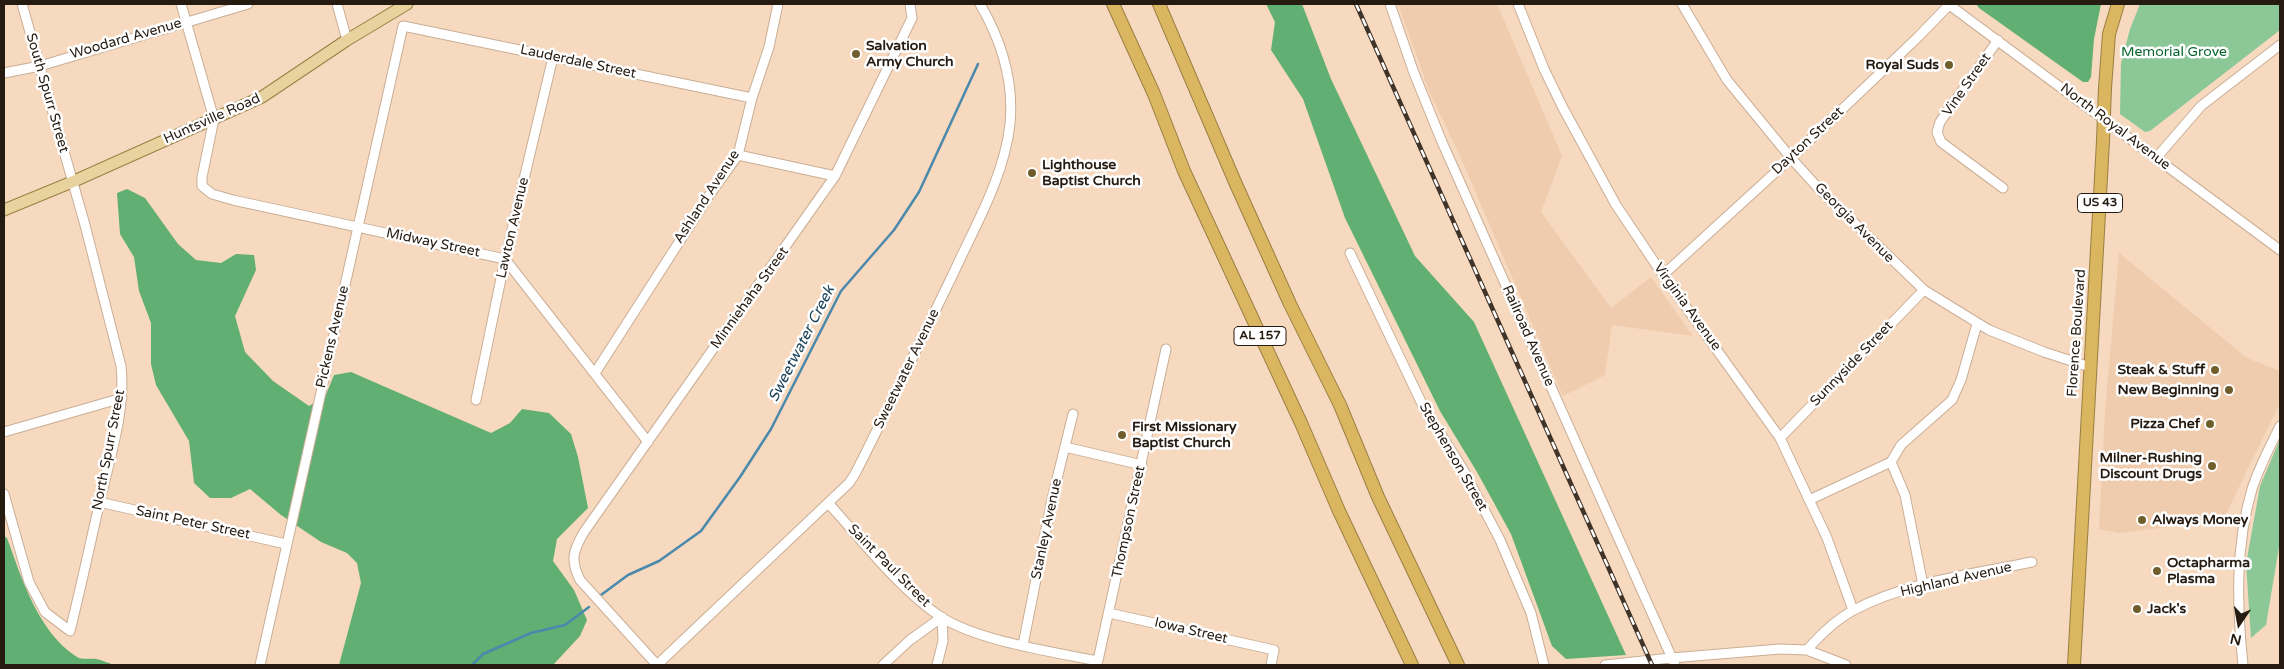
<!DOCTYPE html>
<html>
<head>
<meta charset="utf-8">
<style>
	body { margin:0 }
	#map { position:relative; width:2284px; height:669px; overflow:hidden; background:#f6d9bf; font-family:"Varela Round",sans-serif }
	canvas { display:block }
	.frame { position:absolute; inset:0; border:5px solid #251b11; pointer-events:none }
	.north { position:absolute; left:2214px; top:599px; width:50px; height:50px; -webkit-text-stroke:4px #fff; paint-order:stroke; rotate:192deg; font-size:14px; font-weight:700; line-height:20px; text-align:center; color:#251b11 }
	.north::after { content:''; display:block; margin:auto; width:18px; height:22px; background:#251b11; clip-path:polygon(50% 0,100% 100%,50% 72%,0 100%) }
</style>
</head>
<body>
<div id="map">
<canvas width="2284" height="669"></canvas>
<div class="frame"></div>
<div class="north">N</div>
</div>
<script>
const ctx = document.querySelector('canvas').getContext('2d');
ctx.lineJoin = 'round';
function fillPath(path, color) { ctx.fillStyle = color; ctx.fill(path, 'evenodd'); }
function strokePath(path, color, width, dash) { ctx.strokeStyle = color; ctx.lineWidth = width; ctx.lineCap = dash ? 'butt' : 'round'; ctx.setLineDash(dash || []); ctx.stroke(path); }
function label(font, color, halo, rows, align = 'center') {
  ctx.font = font + ' "Varela Round",sans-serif'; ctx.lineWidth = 5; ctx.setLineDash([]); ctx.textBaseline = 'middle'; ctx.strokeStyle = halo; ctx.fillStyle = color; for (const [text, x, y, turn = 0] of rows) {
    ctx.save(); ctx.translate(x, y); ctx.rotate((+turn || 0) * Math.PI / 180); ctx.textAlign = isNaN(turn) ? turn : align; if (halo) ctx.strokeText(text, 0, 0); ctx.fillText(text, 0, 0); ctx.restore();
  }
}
fillPath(new Path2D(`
	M1398 4H1497L1562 156 1541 212 1611 308 1651 277 1693 336 1612 325 1605 375 1563 396 1461 158 1429 91Z
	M2119 253 2247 358 2280 371V403L2223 520 2119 533 2099 529 2105 411Z`), '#efccad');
fillPath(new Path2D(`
	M2140 4H2280V30L2150 131 2145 132 2120 114 2121 63 2130 29Z
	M2280 439V541L2266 625 2251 638 2246 564 2260 486Z`), '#8cc897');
fillPath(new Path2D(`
	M1266 4H1302L1331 79 1415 256 1474 322 1626 655 1566 659 1552 646 1511 534 1477 472 1440 411 1345 218 1303 99 1271 50 1275 22Z
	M1976 4H2101L2094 39 2091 77 2088 82H2083L1979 8Z
	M127 189 145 198 178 244 196 260 221 263 236 254 254 255 256 270 235 316 245 352 273 381 309 406 325 397 334 375 351 372 491 433 510 423 522 409 549 413 571 434 578 457 588 508 557 539 553 561 574 590 587 620 580 636 553 665H339L361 583 357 563 347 553 321 542 281 515 250 489 231 498H210L194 483 189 441 156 385 151 364V323L139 291 134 257 120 234 117 193Z
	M4 536 7 538C22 579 38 632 77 657 82 660 90 658 96 659 102 660 108 663 114 665H4Z`), '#61af72');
strokePath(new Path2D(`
	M601 595 628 575 659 561 701 531 740 477 771 429 841 291 894 230 919 192 978 64
	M472 665 483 654 531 633 565 625 589 607`), '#4a89ac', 2.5);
const minor = new Path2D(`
	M181 4 214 119 202 177V186L212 194 233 200 505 259 648 442
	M337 4 347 40
	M910 4 912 18 835 176 584 532C573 551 570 560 580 580L657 665 849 483 855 474C889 407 921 340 954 272 976 224 1004 177 1010 124 1014 82 1001 40 980 4
	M1390 4 1414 73 1442 142 1675 665
	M1518 4 1544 69 1563 108 1616 205 1663 275 1780 438 1827 538 1853 610
	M1682 4 1727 80 1791 158 1819 189 1924 290 1989 330 2044 352 2090 367
	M1948 4 2280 250
	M403 26 752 98
	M1998 40 1940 122 1937 132 1941 142 2003 188
	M4 73 40 66 248 4
	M738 155 835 176
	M2157 157 2201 106 2280 45
	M1350 253 1423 406 1464 471 1500 540 1531 613 1544 665
	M1663 275 1791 158 1918 37 1949 5
	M595 373 708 197 738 155 752 98 769 47 778 4
	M476 400 505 259 553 57
	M4 432 122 398
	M1780 438 1924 290
	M1065 447 1142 465
	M1891 462 1905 495 1923 585
	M4 494 29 582 45 612 70 631C81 587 90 544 100 501 110 457 126 410 121 366L85 225 22 4
	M1809 500 1891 462 1901 445 1952 400 1961 380 1977 324
	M99 502 286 544
	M829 504C862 540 900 590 941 617 978 641 1054 652 1098 661
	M1109 613 1274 650 1271 665
	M1023 645 1052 499 1073 414
	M1807 650C1821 634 1835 620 1854 610 1906 582 1974 574 2032 562
	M260 665 403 26
	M883 665 910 640 942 617
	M937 665 943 641 942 617
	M1097 665 1166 349
	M1605 665 1671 658 1780 649 1807 650 1846 665
	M2243 665C2237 607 2235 546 2252 489 2259 467 2270 447 2280 426`);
const major = new Path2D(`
	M4 210 72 182 262 97 347 40 407 4`);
const highway = new Path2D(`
	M1113 4 1154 94 1184 171 1301 423 1339 511 1412 665
	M1159 4 1235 182 1290 304 1340 405 1378 497 1458 665
	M2105 88 2109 34 2118 4
	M2074 665 2103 141`);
strokePath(minor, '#caae95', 11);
strokePath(major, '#9a8044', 13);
strokePath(highway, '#9a8044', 14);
strokePath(minor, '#fff', 9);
strokePath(major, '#e8d39f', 11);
strokePath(highway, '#d9b65f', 12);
const rail = new Path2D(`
	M1356 4 1652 665`);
strokePath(rail, '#403327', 4.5);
strokePath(rail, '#fff', 2.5, [8]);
const highwayBridge = new Path2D(`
	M2103 141 2105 88`);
strokePath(highwayBridge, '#9a8044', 14, []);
strokePath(highwayBridge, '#d9b65f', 12);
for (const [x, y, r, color] of [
	[856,54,5,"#705d2c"],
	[1949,65,5,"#705d2c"],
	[1032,173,5,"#705d2c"],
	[2215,370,5,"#705d2c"],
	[2229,390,5,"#705d2c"],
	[2210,424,5,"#705d2c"],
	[1122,435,5,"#705d2c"],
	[2212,466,5,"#705d2c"],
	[2142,520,5,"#705d2c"],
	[2157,571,5,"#705d2c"],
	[2137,609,5,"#705d2c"]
]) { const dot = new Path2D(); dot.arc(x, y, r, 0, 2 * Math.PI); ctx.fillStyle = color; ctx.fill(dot); strokePath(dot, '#fff', 2); }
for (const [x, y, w] of [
	[2100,203,45],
	[1260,336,52]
]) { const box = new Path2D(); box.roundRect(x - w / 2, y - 9.5, w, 19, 4); ctx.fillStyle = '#fff'; ctx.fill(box); strokePath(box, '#251b11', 1); }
label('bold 12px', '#251b11', null, [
	["US 43",2100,203],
	["AL 157",1260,336]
]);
label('14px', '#251b11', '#fff', [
	["Woodard Avenue",126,39,-16],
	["Lauderdale Street",578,62,12],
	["Vine Street",1967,85,-55],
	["South Spurr Street",47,93,74],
	["Huntsville Road",212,119,-24],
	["North Royal Avenue",2115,127,37],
	["Dayton Street",1808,141,-43],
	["Ashland Avenue",707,197,-57],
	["Georgia Avenue",1854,223,45],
	["Lawton Avenue",513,228,-77],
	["Midway Street",433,243,12],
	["Minniehaha Street",750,298,-54],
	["Virginia Avenue",1687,307,54],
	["Florence Boulevard",2077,333,-86],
	["Railroad Avenue",1528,336,66],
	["Pickens Avenue",333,337,-77],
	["Sunnyside Street",1852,364,-46],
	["Sweetwater Avenue",907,369,-64],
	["North Spurr Street",109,450,-79],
	["Stephenson Street",1453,457,60],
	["Thompson Street",1129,522,-78],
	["Saint Peter Street",193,523,12],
	["Stanley Avenue",1047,529,-78],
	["Saint Paul Street",889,566,45],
	["Highland Avenue",1956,580,-13],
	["Iowa Street",1191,631,13]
]);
label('bold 14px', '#251b11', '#fff', [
	["Salvation",866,46],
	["Army Church",866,62],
	["Royal Suds",1939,65,"right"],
	["Lighthouse",1042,165],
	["Baptist Church",1042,181],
	["Steak & Stuff",2205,370,"right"],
	["New Beginning",2219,390,"right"],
	["Pizza Chef",2200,424,"right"],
	["First Missionary",1132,427],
	["Baptist Church",1132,443],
	["Milner-Rushing",2202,458,"right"],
	["Discount Drugs",2202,474,"right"],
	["Always Money",2152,520],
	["Octapharma",2167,563],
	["Plasma",2167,579],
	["Jack's",2147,609]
], 'left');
label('14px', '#09652c', '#fff', [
	["Memorial Grove",2174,52]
]);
label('italic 15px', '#194158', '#fff', [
	["Sweetwater Creek",802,344,-63]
]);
</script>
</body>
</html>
